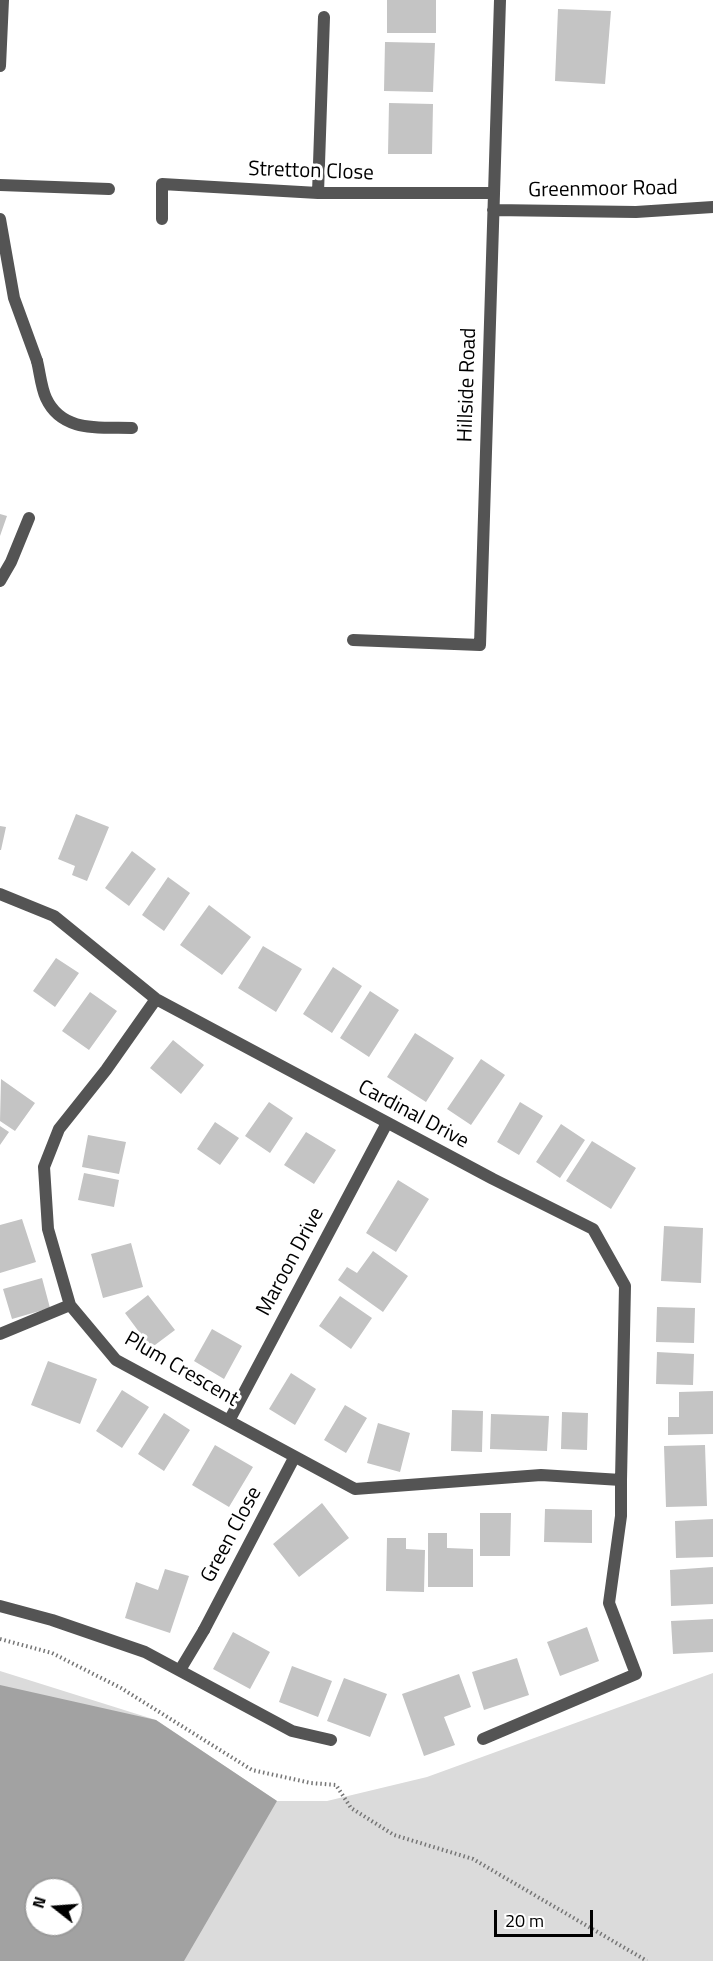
<!DOCTYPE html>
<html>
<head>
<meta charset="utf-8">
<style>
	body { margin:0 }
	#map { position:relative; width:713px; height:1961px; overflow:hidden; background:#fff; font-family:"Titillium Web",sans-serif }
	canvas { display:block }
	.north { position:absolute; left:24px; top:1877px; width:60px; height:60px; box-sizing:border-box; background:#fff; border:2px solid #999; border-radius:50%; rotate:287deg; font-size:16px; font-weight:700; line-height:24px; text-align:center; color:#000 }
	.north::after { content:''; display:block; margin:auto; width:21px; height:27px; background:#000; clip-path:polygon(50% 0,100% 100%,50% 72%,0 100%) }
	.scale { position:absolute; left:494px; top:1910px; width:99px; height:27px; box-sizing:border-box; border:3px solid #000; border-top:0; padding-left:8px; font-size:18px; line-height:21px; white-space:nowrap; color:#000; -webkit-text-stroke:4px #fff; paint-order:stroke }
</style>
</head>
<body>
<div id="map">
<canvas width="713" height="1961"></canvas>
<div class="north">N</div>
<div class="scale">20 m</div>
</div>
<script>
const ctx = document.querySelector('canvas').getContext('2d');
ctx.lineJoin = 'round';
function fillPath(path, color) { ctx.fillStyle = color; ctx.fill(path, 'evenodd'); }
function strokePath(path, color, width, dash) { ctx.strokeStyle = color; ctx.lineWidth = width; ctx.lineCap = dash ? 'butt' : 'round'; ctx.setLineDash(dash || []); ctx.stroke(path); }
function label(font, color, halo, rows, align = 'center') {
  ctx.font = font + ' "Titillium Web",sans-serif'; ctx.lineWidth = 6; ctx.setLineDash([]); ctx.textBaseline = 'middle'; ctx.strokeStyle = halo; ctx.fillStyle = color; for (const [text, x, y, turn = 0] of rows) {
    ctx.save(); ctx.translate(x, y); ctx.rotate((+turn || 0) * Math.PI / 180); ctx.textAlign = isNaN(turn) ? turn : align; if (halo) ctx.strokeText(text, 0, 0); ctx.fillText(text, 0, 0); ctx.restore();
  }
}
fillPath(new Path2D(`
	M0 1671 156 1720 277 1801H327L427 1777 713 1673V1961H0ZM36 1889H72V1925H36Z`), '#dbdbdb');
fillPath(new Path2D(`
	M0 1685 156 1720 277 1801 184 1961H0ZM36 1889H72V1925H36Z`), '#a2a2a2');
fillPath(new Path2D(`
	M387 0H436V33H387Z
	M558 9 611 11 605 84 555 81Z
	M385 42 435 43 433 92 384 91Z
	M389 103 433 104 432 154H388Z
	M0 514 7 516 0 536Z
	M76 814 109 827 87 881 72 875 75 866 58 859Z
	M0 826 6 827 1 850H0Z
	M132 851 156 869 129 906 105 888Z
	M168 877 190 893 164 931 142 915Z
	M209 905 251 937 222 975 180 945Z
	M263 946 302 969 276 1012 238 988Z
	M56 958 79 973 55 1007 33 991Z
	M333 967 362 986 332 1033 303 1014Z
	M370 991 399 1010 369 1057 340 1038Z
	M90 992 117 1011 89 1050 62 1031Z
	M415 1033 454 1058 426 1102 387 1077Z
	M173 1040 204 1065 181 1094 150 1068Z
	M481 1059 505 1075 471 1125 447 1109Z
	M1 1079 35 1103 15 1131 0 1121Z
	M269 1102 293 1118 270 1153 245 1136Z
	M520 1102 543 1116 519 1155 497 1142Z
	M215 1122 239 1138 220 1165 197 1149Z
	M561 1124 585 1140 560 1178 536 1162Z
	M0 1126 9 1132 0 1145Z
	M306 1132 336 1150 314 1184 284 1165Z
	M88 1135 126 1142 119 1174 82 1167Z
	M592 1141 636 1168 611 1209 566 1181Z
	M84 1173 119 1180 114 1207 78 1200Z
	M398 1180 429 1199 396 1252 366 1233Z
	M22 1219 36 1262 0 1273V1225Z
	M664 1226 703 1228 701 1283 661 1281Z
	M131 1243 143 1287 103 1298 91 1254Z
	M373 1251 408 1276 383 1312 338 1280 347 1267 357 1273Z
	M42 1278 50 1308 12 1319 3 1289Z
	M148 1295 175 1330 151 1348 125 1313Z
	M340 1296 372 1318 351 1349 319 1326Z
	M657 1307 695 1308 694 1343 656 1342Z
	M212 1329 242 1346 224 1379 194 1361Z
	M657 1352 694 1354 693 1385 656 1384Z
	M48 1361 97 1379 80 1424 31 1405Z
	M291 1373 316 1389 295 1425 269 1409Z
	M122 1390 149 1407 122 1448 96 1431Z
	M713 1391V1434L668 1435V1417H679V1392Z
	M345 1405 367 1418 346 1453 324 1440Z
	M452 1410 483 1411 482 1452 451 1451Z
	M562 1412 588 1413 587 1450 561 1449Z
	M164 1413 190 1430 164 1471 138 1454Z
	M491 1414 549 1416 547 1451 490 1449Z
	M378 1423 410 1433 400 1472 367 1463Z
	M215 1445 253 1467 229 1507 192 1485Z
	M705 1445 707 1506 666 1507 664 1446Z
	M322 1503 349 1538 299 1577 273 1544Z
	M545 1509 592 1510V1543L544 1542Z
	M480 1513H511L510 1556H480Z
	M713 1519V1557L676 1558 675 1521Z
	M428 1533H447V1548L473 1549V1587H428Z
	M387 1538H406V1549L425 1550 424 1592 386 1591Z
	M713 1567V1604L671 1606 670 1570Z
	M165 1569 189 1576 170 1633 125 1618 136 1582 158 1590Z
	M713 1619V1652L673 1654 671 1621Z
	M587 1627 599 1661 560 1676 547 1642Z
	M233 1632 270 1652 250 1689 213 1669Z
	M517 1658 529 1695 484 1710 472 1672Z
	M292 1666 332 1681 318 1717 279 1702Z
	M459 1674 471 1707 444 1717 455 1745 424 1756 402 1694Z
	M344 1678 387 1694 370 1737 327 1721Z`), '#c4c4c4');
strokePath(new Path2D(`
	M0 1639 52 1653 121 1688 252 1770 311 1783 336 1785 351 1808 394 1835 473 1859 647 1961`), '#767676', 4, [1.5, 3]);
strokePath(new Path2D(`
	M0 185 109 189
	M37 361C40 373 41 387 46 398 62 433 100 427 132 428
	M0 581 11 562 29 518
	M0 1606 52 1620 145 1652 292 1731 331 1740
	M180 1670 204 1630
	M483 1739 636 1674 609 1603 621 1516V1480`), '#545454', 12);
strokePath(new Path2D(`
	M0 66 3 0
	M318 193 324 17
	M493 210 636 212 713 207
	M0 219 14 298 37 361
	M162 219V184L318 193H493
	M353 640 480 645 500 0
	M0 894 54 916 156 999 493 1179 593 1229 625 1286 621 1480 541 1475 355 1489 116 1360 70 1305 48 1229 44 1167 59 1129 106 1070 156 999
	M0 1334 70 1305
	M230 1419 387 1123
	M204 1630 294 1458`), '#545454', 12);
label('21px', '#000', '#fff', [
	["Stretton Close",311,172,2],
	["Greenmoor Road",603,190,-1],
	["Hillside Road",468,385,-88],
	["Cardinal Drive",413,1115,28],
	["Maroon Drive",291,1262,-62],
	["Plum Crescent",181,1370,30],
	["Green Close",232,1535,-62]
]);
</script>
</body>
</html>
